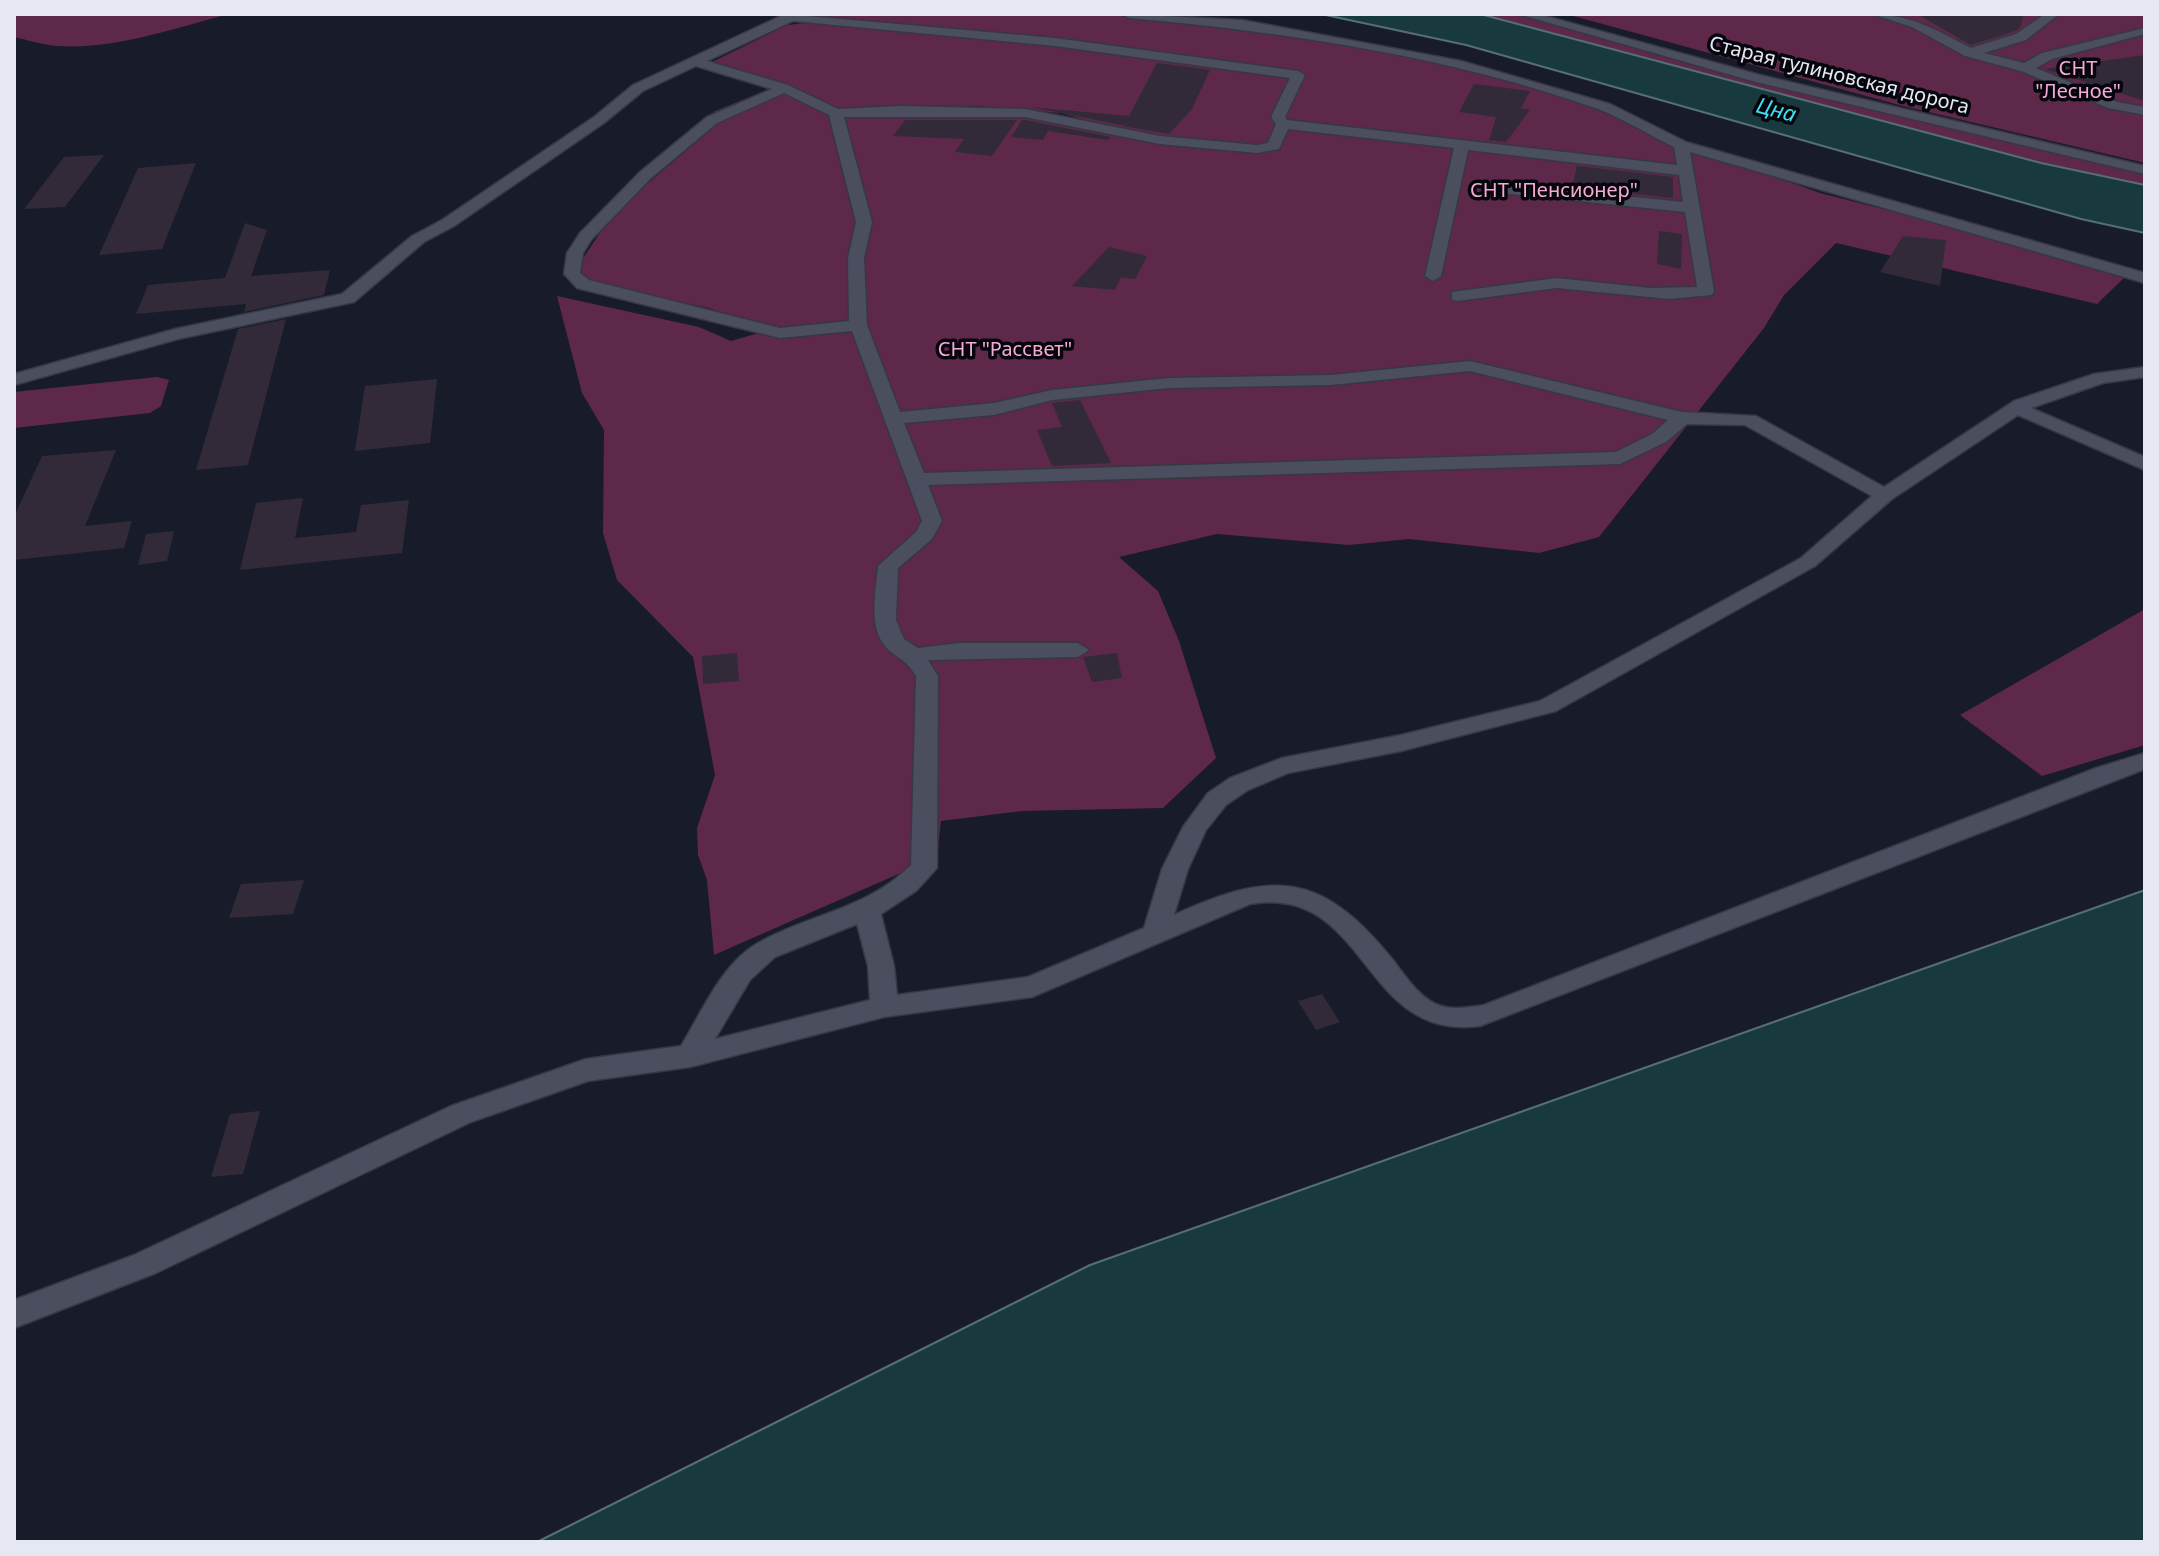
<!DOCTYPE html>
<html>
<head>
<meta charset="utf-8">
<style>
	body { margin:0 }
	#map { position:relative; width:2159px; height:1556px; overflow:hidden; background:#181b29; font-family:"Noto Sans",sans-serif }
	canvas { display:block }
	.frame { position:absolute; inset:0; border:16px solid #e5e7f2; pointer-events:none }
</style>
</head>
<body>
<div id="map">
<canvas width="2159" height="1556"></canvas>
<div class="frame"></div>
</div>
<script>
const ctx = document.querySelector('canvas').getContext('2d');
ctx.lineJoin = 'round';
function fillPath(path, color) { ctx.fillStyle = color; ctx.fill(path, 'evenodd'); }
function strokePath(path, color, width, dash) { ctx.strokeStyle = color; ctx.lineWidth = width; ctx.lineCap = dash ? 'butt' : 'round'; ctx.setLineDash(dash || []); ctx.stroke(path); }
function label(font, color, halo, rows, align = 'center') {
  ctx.font = font + ' "Noto Sans",sans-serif'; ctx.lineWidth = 7; ctx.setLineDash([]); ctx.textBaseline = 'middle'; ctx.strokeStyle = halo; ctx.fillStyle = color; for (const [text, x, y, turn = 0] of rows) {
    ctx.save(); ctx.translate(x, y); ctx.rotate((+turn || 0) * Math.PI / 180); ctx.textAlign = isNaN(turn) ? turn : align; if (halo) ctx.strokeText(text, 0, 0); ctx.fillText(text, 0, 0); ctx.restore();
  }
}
fillPath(new Path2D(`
	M14 14H229C175 28 114 50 57 46 43 45 28 40 14 37Z
	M821 14H1101L1257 30 1472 68 1581 101 1688 146 1820 193 2084 260 2127 275 2097 304 1836 243 1784 295 1764 328 1599 537 1539 553 1409 539 1349 545 1217 534 1119 557 1158 591 1179 641 1216 758 1163 808 1022 811 941 821 937 857 714 955 707 880 698 855 697 828 715 775 693 657 617 580 603 533 604 430 582 393 557 296 699 327 731 341 769 330 709 308 588 283 580 275 578 266 613 213 730 113 713 112 777 86 712 62 787 25 814 22ZM975 106 1061 113 1136 134 1260 147 1256 154 1163 143 1044 117 871 109Z
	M1480 14 1536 17 2145 174V185L2041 163Z
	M1566 14H2145V163L1903 106Z
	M157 377 169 380 161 406 150 413 14 428V392Z
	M2145 609V745L2042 776 1960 715Z`), '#5e284a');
const water = new Path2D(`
	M1321 14H1480L2041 163 2145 185V233L2081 219 1466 45Z
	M2145 890V1542H537L1090 1265Z`);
fillPath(water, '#183a3f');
strokePath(water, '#566e75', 2);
fillPath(new Path2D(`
	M1917 14H2024L2020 28 2015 31 1971 45Z
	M2145 55V101L2045 69Z
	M1157 63 1210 70 1192 109 1169 134 1123 126 1125 122 1122 125 1030 107 1129 116Z
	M1474 84 1530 91 1521 108 1530 110 1506 142 1489 140 1496 117 1459 112Z
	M905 120H1017L992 156 955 152 964 139 893 136Z
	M1022 120H1025L1111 137 1108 140 1048 131 1043 140 1011 137Z
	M104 155 65 207 24 209 64 157Z
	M196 163 162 249 99 255 138 168Z
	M1577 166 1673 177V198L1572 187Z
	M245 223 267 230 251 276 330 270 324 295 244 312 246 304 136 314 148 285 225 278Z
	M1659 231 1682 234 1681 269 1657 264Z
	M1903 236 1946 240 1940 286 1880 272Z
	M1109 247 1147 256 1135 279 1121 277 1115 290 1072 286Z
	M286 319 248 465 196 470 238 329Z
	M437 379 430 443 355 451 365 386Z
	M1080 400 1111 463 1052 466 1037 430 1062 427 1052 403Z
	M116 450 85 526 132 521 124 548 14 560V517L42 456Z
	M303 498 295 538 356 532 361 505 409 500 402 553 240 570 256 503Z
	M174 531 167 561 138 565 146 534Z
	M737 653 739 681 703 684 702 656Z
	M1117 653 1122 678 1092 682 1083 657Z
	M304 880 293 914 229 918 241 884Z
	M1322 994 1340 1022 1316 1030 1298 1001Z
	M260 1111 243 1174 211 1177 230 1114Z`), '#322a38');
const minor = new Path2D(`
	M785 14 1055 38 1298 71 1305 75 1285 117 1287 120 1677 165 1674 147C1649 135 1624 119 1598 109 1449 56 1286 32 1129 18L1123 14 1242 20 1461 61 1610 104 1686 142 2145 273V283L1690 152 1714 291 1712 295 1669 299 1557 288 1458 301 1452 300V292L1557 278 1650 288 1697 287 1685 212 1500 193 1492 188 1500 183 1683 202 1679 175 1468 150 1441 276 1433 281 1425 276 1454 148 1288 129 1279 149 1257 153 1160 144 1025 117H844L872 222 864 258 867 325 900 412 994 403 1052 390 1169 378 1331 375 1470 361 1682 412 1756 416 1884 487 2014 401 2094 374 2145 367V377L2103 383 2031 408 2145 457V470L2018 415 1892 499 1815 566 1556 711 1401 751 1288 773 1248 790 1226 805 1206 830 1188 869 1174 915C1274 869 1322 872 1393 960 1405 976 1421 1000 1441 1006 1455 1010 1471 1007 1484 1005L2096 768 2145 753V769L1480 1026C1360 1042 1369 884 1250 904L1032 997 884 1017 690 1067 588 1081 471 1122 156 1273 14 1328V1300L134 1255 451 1106 586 1059 681 1046C702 1012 722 963 758 943 809 914 868 909 911 865L916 676C904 656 896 659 885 646 868 625 876 591 878 566L916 532 922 521 852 331 780 338 577 288 564 274 567 253 580 233 640 172 707 117 772 89 696 66 643 91 604 123 454 226 424 242 354 302 178 339 14 385V374L175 329 342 294 412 236 442 220 594 117 633 85ZM793 21 1055 46 1290 78 1271 117 1276 124 1268 143 1257 145 1160 136 1025 109 902 106 838 109 788 85 707 61ZM784 93 829 115 856 222 848 258 849 321 780 328 589 280 580 273 583 253 591 240 651 178 717 123ZM1470 371 1668 420 1652 434 1616 452 924 473 904 423 994 415 1052 400 1169 388 1331 385ZM1687 424 1745 425 1872 496 1801 558 1540 701 1401 735 1282 758 1230 778 1208 793 1183 827 1162 869 1144 928 1028 977 897 995 894 966 881 914 916 891 937 868 938 676 928 660 1078 657 1089 650 1078 643H959L918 648 904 639 896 620 898 568 932 539 942 521 928 485 1620 464 1666 442ZM857 924 868 966 870 1000 715 1039 750 980 775 957Z
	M1518 14H1538L1760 75 2145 166V174L1752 81Z
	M1872 14C1910 14 1938 31 1971 48L2016 34 2045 14H2059L2026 40 1984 53 2024 63 2042 53 2145 28V34L2052 59 2036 68 2117 102 2145 107V115L2108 108 2021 71 1965 56 1912 27Z`);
strokePath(minor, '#363842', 3);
fillPath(minor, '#4a4e5f');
label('20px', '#f7aad6', '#05060c', [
	["СНТ",2078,69],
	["\"Лесное\"",2078,92],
	["СНТ \"Пенсионер\"",1554,191],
	["СНТ \"Рассвет\"",1005,350]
]);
label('20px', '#e5e7f2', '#05060c', [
	["Старая тулиновская дорога",1839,76,14]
]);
label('italic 22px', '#39e1f4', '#05060c', [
	["Цна",1776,111,15]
]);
</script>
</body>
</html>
